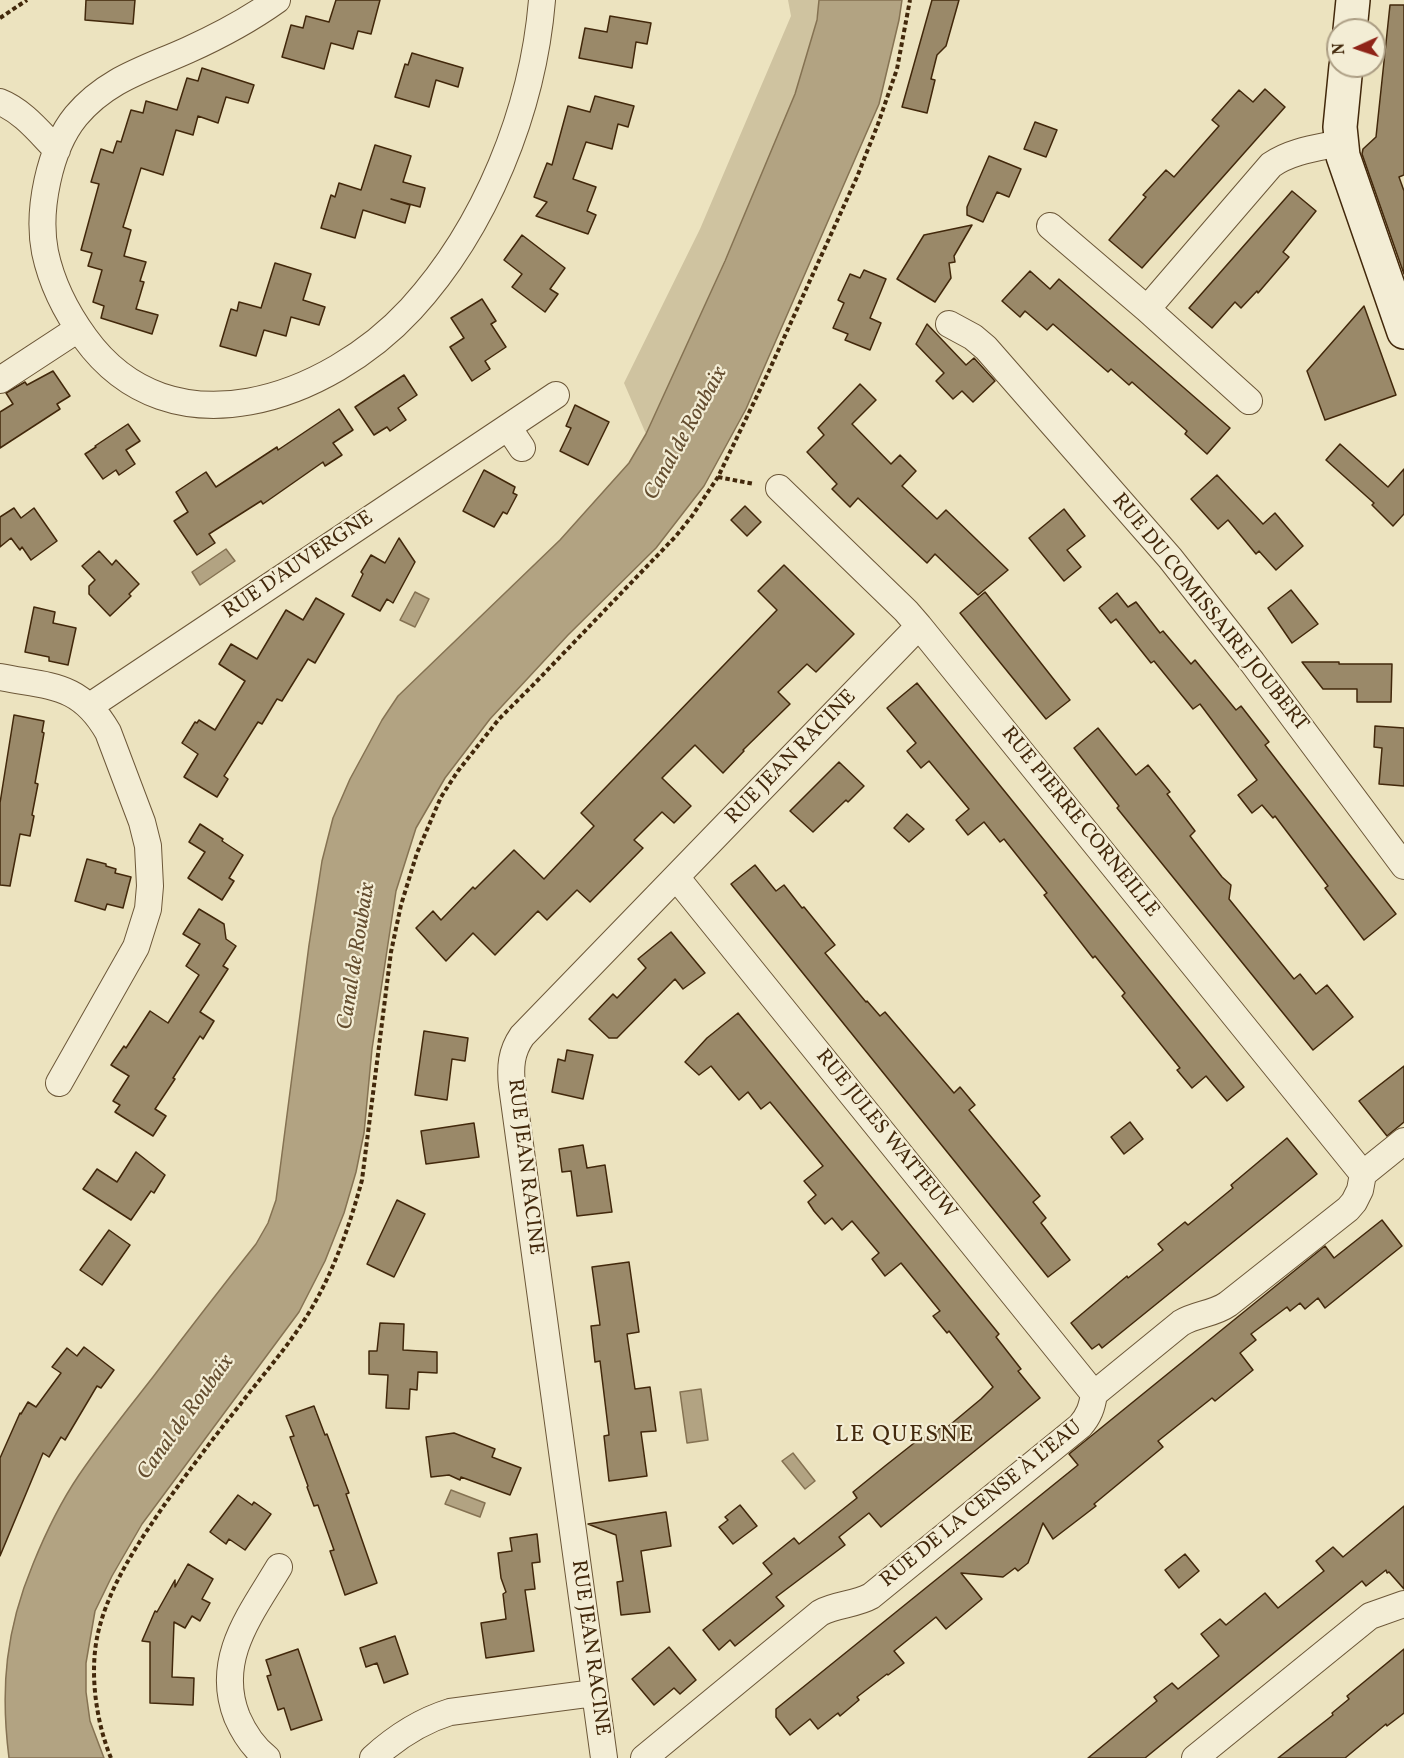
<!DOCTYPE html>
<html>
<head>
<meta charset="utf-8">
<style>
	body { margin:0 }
	#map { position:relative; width:1404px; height:1758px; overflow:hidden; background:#ece3bf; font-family:Vollkorn,serif }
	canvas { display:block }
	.north { position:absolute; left:1326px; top:18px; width:60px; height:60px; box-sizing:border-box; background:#f3edd5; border:2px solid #ac9e84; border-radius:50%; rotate:267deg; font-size:16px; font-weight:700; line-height:24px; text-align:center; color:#42280b }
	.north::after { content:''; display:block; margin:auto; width:21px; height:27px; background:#8f2418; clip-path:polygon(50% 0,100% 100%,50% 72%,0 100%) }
</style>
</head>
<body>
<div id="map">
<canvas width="1404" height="1758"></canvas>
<div class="north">N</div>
</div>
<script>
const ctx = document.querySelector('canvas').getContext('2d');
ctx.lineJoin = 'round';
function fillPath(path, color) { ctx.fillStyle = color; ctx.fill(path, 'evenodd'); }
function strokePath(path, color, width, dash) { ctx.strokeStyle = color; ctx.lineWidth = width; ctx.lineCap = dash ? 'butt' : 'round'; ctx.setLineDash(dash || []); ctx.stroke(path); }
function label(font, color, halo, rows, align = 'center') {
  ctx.font = font + ' Vollkorn,serif'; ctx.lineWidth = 4.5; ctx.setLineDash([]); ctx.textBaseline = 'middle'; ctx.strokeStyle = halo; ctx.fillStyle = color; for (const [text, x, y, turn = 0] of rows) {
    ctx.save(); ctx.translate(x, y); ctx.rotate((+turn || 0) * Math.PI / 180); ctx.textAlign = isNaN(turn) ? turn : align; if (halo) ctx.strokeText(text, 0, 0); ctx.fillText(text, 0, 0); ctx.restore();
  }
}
fillPath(new Path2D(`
	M788 0H819C814 56 786 117 764 168 727 258 686 346 646 434L624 383 700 229 791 16Z`), '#cfc3a0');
const water = new Path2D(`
	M819 0H902L899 20 879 104 746 409 704 486 656 548 568 635 490 719 445 778 416 828 396 891 372 1049 364 1133 356 1172 344 1213 325 1261 299 1312 142 1524 112 1576 95 1611 86 1663V1692L90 1721 104 1758H9C0 1687 6 1629 33 1564 46 1532 60 1503 79 1475 102 1441 128 1409 153 1377 187 1332 221 1288 256 1244L268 1223 276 1200 309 945 322 861 333 818 350 779 382 720 398 696 560 540 629 463 646 434 725 261 795 94 817 20Z
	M226 549 235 561 200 585 192 572Z
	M415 592 429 599 415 627 400 620Z
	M701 1389 708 1440 687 1443 680 1392Z
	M793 1453 815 1481 805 1489 782 1461Z
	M451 1490 485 1503 480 1517 445 1504Z`);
fillPath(water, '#b2a382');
strokePath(water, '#857252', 1.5);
const building = new Path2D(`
	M86 0H135L133 24 85 20Z
	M336 0H380L371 34 358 31 353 49 331 43 324 69 282 57 291 25 303 28 306 16 329 22Z
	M932 0H959L946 46 937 55 931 79 935 80 927 113 902 107Z
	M1390 5H1404V175L1399 177 1404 191V274L1362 154 1363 149 1376 137Z
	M610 16 651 23 647 44 636 42 632 68 579 58 585 28 607 32Z
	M412 53 463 68 458 87 436 80 429 107 395 97 405 64 408 65Z
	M202 68 254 85 248 103 226 97 218 123 198 116 193 135 176 130 163 175 141 168 123 227 131 230 124 256 146 262 140 281 144 282 136 309 158 315 152 334 101 318 104 306 93 302 102 270 88 266 92 253 81 250 99 184 91 182 101 149 113 153 117 141 121 142 131 110 143 113 146 101 177 110 187 78 198 81Z
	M1265 89 1285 107 1142 268 1109 240 1146 197 1143 195 1166 170 1174 177 1219 126 1212 120 1239 90 1253 102Z
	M595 96 634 106 628 127 618 124 612 149 586 142 573 179 596 187 587 211 596 215 588 234 536 216 547 202 534 197 547 163 552 165 568 106 590 112Z
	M1035 122 1057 130 1046 157 1024 149Z
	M375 145 411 156 403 182 425 188 420 207 391 199 410 205 405 223 363 210 355 238 321 228 331 195 335 197 339 183 361 190Z
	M989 156 1021 169 1009 197 997 192 983 222 967 215V207Z
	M1292 191 1316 211 1283 252 1289 257 1258 293 1257 291 1241 308 1235 302 1212 328 1189 308Z
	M972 225 954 256 955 262 949 263 951 278 935 302 897 279 924 235Z
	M522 235 565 268 550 289 558 294 545 312 512 287 522 274 504 260Z
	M275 263 311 274 303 300 325 307 319 325 291 317 286 336 264 330 256 356 220 346 231 309 237 311 239 302 261 308Z
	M864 270 886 279 870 318 881 323 870 350 845 340 848 334 833 328 844 303 838 300 850 274 860 278Z
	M1030 271 1050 289 1059 279 1230 428 1207 454 1185 434 1187 431 1132 382 1129 385 1111 369 1108 372 1053 324 1047 330 1025 311 1020 317 1002 301Z
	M482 299 496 321 491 324 506 347 485 361 490 369 472 381 450 347 464 338 451 318Z
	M1364 306 1396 395 1325 420 1307 371Z
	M927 324 966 365 974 358 995 381 973 402 962 391 953 399 936 381 944 373 916 344Z
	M53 371 70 396 57 404 60 409 0 448V412L13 404 6 393 25 382 27 385Z
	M404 375 417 395 398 408 406 420 390 431 387 427 374 435 355 407Z
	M860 384 876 400 852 424 891 464 900 455 916 471 902 486 937 519 946 510 1008 570 978 595 935 554 927 563 858 498 850 507 832 489 837 484 807 452 824 435 818 428Z
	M575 405 609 422 588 465 560 451 571 428 566 426Z
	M339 409 353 430 333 443 342 455 325 466 323 462 263 504 261 501 209 534 215 543 197 555 174 521 188 512 176 492 206 472 216 487 277 447 278 450Z
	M128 424 140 441 126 450 135 464 119 475 116 470 103 479 85 454 96 447 95 446Z
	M1340 444 1388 487 1404 469V514L1393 526 1372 505 1374 503 1326 460Z
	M484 470 515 487 513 493 517 495 507 514 503 512 494 527 463 511Z
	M1217 475 1263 524 1275 513 1303 546 1276 570 1259 551 1256 554 1228 520 1218 529 1191 499Z
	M745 506 761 522 747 536 731 520Z
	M14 508 21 518 34 508 57 541 31 560 22 547 20 550 11 538 0 547V517Z
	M1064 509 1085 536 1067 550 1081 567 1064 581 1029 538Z
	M399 538 415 562 393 603 387 599 380 611 352 596 363 574 361 572 371 555 385 563Z
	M99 551 112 565 116 560 139 584 129 594 131 596 110 616 89 594V586L95 580 82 566Z
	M784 565 854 634 816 672 807 664 778 692 790 704 743 750 744 751 723 773 695 745 662 778 691 806 674 823 662 812 634 840 643 848 590 902 577 890 547 920 538 911 495 955 473 933 446 961 416 928 433 911 441 920 473 887 475 889 514 850 544 879 594 826 581 813 777 610 758 591Z
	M1291 590 1318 624 1292 643 1268 608Z
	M985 592 1070 700 1046 719 960 613Z
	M1117 593 1128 607 1136 602 1160 633 1163 631 1191 664 1195 660 1236 710 1241 706 1269 742 1265 745 1396 914 1364 940 1325 888 1328 886 1275 816 1273 818 1262 805 1252 813 1238 795 1257 780 1200 704 1193 709 1154 661 1151 663 1116 619 1111 623 1099 608Z
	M316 598 344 614 315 663 308 659 282 701 277 699 262 724 258 722 224 776 228 779 217 797 184 777 198 754 182 743 195 722 197 723 199 720 215 730 245 681 219 664 231 644 257 659 286 610 303 620Z
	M34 607 55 612 53 623 76 628 68 665 49 661V657L25 652Z
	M1302 662H1339V664H1392L1391 702H1357V689H1323Z
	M917 683 1244 1087 1227 1101 1206 1076 1192 1088 1177 1070 1180 1068 1122 996 1125 993 1095 956 1093 958 1044 895 1047 893 1004 839 1000 842 984 822 968 835 956 820 969 809 929 761 921 768 907 751 916 743 887 708Z
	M14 715 44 721 42 732 44 733 35 783 38 784 32 815 34 816 30 836 20 834 10 886 0 885V803Z
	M1375 726 1404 728V786L1379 784 1382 748 1374 747Z
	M1098 728 1136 775 1148 765 1170 792 1167 794 1195 831 1190 836 1222 877 1231 885 1229 899 1294 979 1300 974 1316 994 1327 985 1353 1017 1313 1050 1117 808 1119 806 1074 748Z
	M839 762 864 786 848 802 846 800 813 832 790 811Z
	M907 814 924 829 909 842 894 828Z
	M200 824 223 839 222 841 243 855 229 878 234 881 222 900 188 878 205 852 189 842Z
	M87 859 106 864V866L116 869 115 873 131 877 123 908 107 904 105 910 75 901Z
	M755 865 776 891 784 885 802 908 804 907 835 945 825 953 866 1002 867 1001 880 1016 885 1012 954 1093 960 1087 975 1105 969 1110 1040 1196 1033 1202 1046 1218 1041 1223 1070 1260 1048 1277 731 884Z
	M199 909 224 924 226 939 236 946 223 966 228 969 200 1012 214 1021 203 1039 200 1036 173 1078 175 1079 155 1109 166 1116 153 1136 115 1112 120 1105 113 1101 129 1076 111 1065 124 1046 126 1048 150 1011 168 1023 199 975 186 966 200 944 183 934Z
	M671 932 705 973 683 989 675 979 617 1038H609L589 1019 613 994 617 998 646 968 638 959Z
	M738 1013 999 1334 996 1337 1021 1369 1018 1371 1040 1398 881 1527 869 1513 839 1537 845 1545 776 1597 784 1606 735 1646 730 1640 719 1650 703 1630 772 1574 763 1563 794 1538 799 1544 857 1498 853 1492 885 1466 923 1436 926 1439 943 1426 945 1429 981 1399 993 1387 949 1331 947 1333 933 1316 940 1311 901 1263 885 1276 872 1259 879 1253 852 1221 842 1230 832 1218 825 1224 814 1211 808 1202 816 1195 804 1181 823 1166 770 1102 761 1109 748 1092 739 1100 711 1066 699 1075 685 1062 707 1038Z
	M424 1031 468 1038 465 1061 452 1059 447 1100 415 1095Z
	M567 1050 593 1055 583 1099 552 1092 558 1059 565 1061Z
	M1404 1066V1122L1387 1136 1359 1101Z
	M1130 1122 1143 1139 1124 1154 1111 1137Z
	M474 1123 479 1157 426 1164 421 1131Z
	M1287 1138 1317 1174 1102 1348 1099 1344 1092 1349 1071 1323 1127 1276 1128 1278 1163 1250 1158 1244 1185 1222 1188 1225 1233 1188 1231 1185Z
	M583 1145 587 1168 605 1165 612 1212 577 1216 571 1171 562 1172 559 1149Z
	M136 1152 165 1175 154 1193 151 1191 131 1220 83 1189 97 1169 117 1182Z
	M397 1200 425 1214 394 1277 367 1264Z
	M1382 1220 1402 1246 1325 1308 1318 1298 1305 1309 1300 1303 1290 1311 1287 1307 1251 1334 1256 1340 1240 1353 1253 1370 1215 1401 1212 1398 1158 1441 1163 1447 1094 1504 1096 1506 1053 1539 1043 1523 1028 1563 1018 1571 1015 1568 1003 1577 961 1573 982 1599 946 1629 936 1617 894 1651 904 1663 888 1675 887 1674 857 1697 859 1700 840 1716 838 1713 818 1729 810 1719 790 1735 776 1717V1709L1078 1465 1069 1454 1325 1246 1334 1258Z
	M109 1230 130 1245 102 1285 80 1270Z
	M629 1262 639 1332 627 1334 635 1389 650 1387 656 1431 641 1432 647 1476 609 1481 604 1436 609 1435 600 1361 595 1362 591 1326 600 1325 592 1267Z
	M380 1323 404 1324 403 1350 437 1352V1373L418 1372 417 1390 410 1389 409 1409 386 1408 388 1375 369 1374V1351H377Z
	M84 1347 114 1370 101 1388 97 1386 65 1440 61 1437 49 1457 43 1453 0 1556V1458L20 1413 21 1414 28 1402 36 1407 61 1373 52 1367 67 1348 77 1356Z
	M314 1406 325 1435 327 1434 349 1493 346 1494 377 1583 345 1595 330 1551 334 1550 318 1505 314 1506 307 1487 308 1486 290 1437 294 1436 286 1416Z
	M454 1433 495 1449 492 1457 521 1468 510 1495 461 1477 460 1480 449 1475 431 1477 426 1437Z
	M238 1495 252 1505 254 1502 271 1514 245 1550 229 1539 226 1544 210 1532Z
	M740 1505 757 1526 733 1544 719 1527 728 1520 725 1517Z
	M1404 1506V1589L1389 1572 1387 1573 1386 1570 1366 1586 1362 1581 1145 1758H1088L1157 1701 1154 1697 1172 1683 1178 1689 1219 1656 1201 1634 1220 1619 1226 1625 1265 1593 1278 1608 1324 1571 1316 1561 1333 1547 1343 1557Z
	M666 1512 671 1546 641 1551 650 1612 621 1615 617 1582 623 1581 616 1535 588 1524Z
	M537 1534 540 1562 532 1563 535 1589 525 1590 534 1651 486 1658 481 1623 506 1619 503 1594 506 1592 501 1578 498 1553 512 1551 510 1538Z
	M1185 1554 1199 1571 1179 1588 1165 1570Z
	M188 1564 213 1579 202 1599 210 1603 200 1621 192 1616 185 1628 174 1622 172 1677 194 1678 193 1705 150 1703V1642L142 1641 155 1611 157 1612 175 1580V1587Z
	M395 1636 408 1674 384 1683 377 1663 366 1667 360 1648Z
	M669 1647 696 1680 680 1694 674 1688 654 1705 632 1679Z
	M298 1649 322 1720 291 1730 284 1708 278 1710 267 1676 271 1675 266 1660Z
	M1404 1649V1713L1387 1726 1386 1724 1345 1758H1278L1333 1715 1332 1713 1349 1699 1347 1696Z`);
fillPath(building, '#9a8969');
strokePath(building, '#42280b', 1.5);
const street = new Path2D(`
	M277 0C249 20 219 36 188 50 146 69 107 79 76 116 49 149 37 211 45 252 52 285 66 312 85 338 171 457 329 398 411 309 486 227 533 110 542 0
	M0 102C23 111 40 133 57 150
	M1050 226 1147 309 1271 165C1291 151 1317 148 1340 143
	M1147 309 1249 401
	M949 324 973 337 986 348 1170 558 1252 662 1404 866
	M0 380 78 329
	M508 427 522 448
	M779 488 906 611 919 626 1363 1174
	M0 677C50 687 80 683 108 732L142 822 148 846 150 886 148 909 136 947 59 1083
	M90 706 556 395
	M676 877 1094 1394
	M267 1758C253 1747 244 1733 237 1717 214 1659 251 1614 279 1567
	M373 1758C395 1738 421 1721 450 1712L594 1693
	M604 1758 512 1086C510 1067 511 1052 522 1036L919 626
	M644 1758 820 1613C836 1604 855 1605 871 1596L1080 1426C1089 1416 1092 1407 1094 1394L1181 1323C1196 1314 1214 1314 1228 1304L1348 1209 1354 1202 1360 1190 1363 1174 1404 1141
	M1195 1758 1370 1616 1404 1604`);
const secondary = new Path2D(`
	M1350 30 1353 0
	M1346 66 1340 127 1343 156 1404 332`);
strokePath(street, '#6c5738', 28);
strokePath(secondary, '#42280b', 36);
strokePath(new Path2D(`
	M0 18 27 0
	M718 477 754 484
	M111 1758C96 1722 89 1672 98 1633 109 1586 138 1543 165 1504 189 1471 213 1438 239 1406 261 1377 286 1349 305 1319 332 1277 349 1228 362 1180L391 952 401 905 417 853 441 797 458 771 499 719 534 684 676 536 692 516 718 477 768 373 857 177 878 124 897 69 910 0`), '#42280b', 4, [4.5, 3]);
strokePath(street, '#f3edd5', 26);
strokePath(secondary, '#f3edd5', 33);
label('21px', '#42280b', '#f3edd5', [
	["RUE D'AUVERGNE",299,566,-34],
	["RUE DU COMISSAIRE JOUBERT",1209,613,51],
	["RUE JEAN RACINE",792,758,-46],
	["RUE PIERRE CORNEILLE",1079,823,51],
	["RUE JULES WATTEUW",885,1135,51],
	["RUE JEAN RACINE",524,1167,83],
	["RUE DE LA CENSE À L'EAU",982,1505,-39],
	["RUE JEAN RACINE",589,1648,82]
]);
label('italic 22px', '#644d2f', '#f3edd5', [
	["Canal de Roubaix",687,434,-61],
	["Canal de Roubaix",358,956,-81],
	["Canal de Roubaix",187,1418,-54]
]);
ctx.letterSpacing = '1.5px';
label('24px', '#42280b', '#f3edd5', [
	["LE QUESNE",905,1437]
]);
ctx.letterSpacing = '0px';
</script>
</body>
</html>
